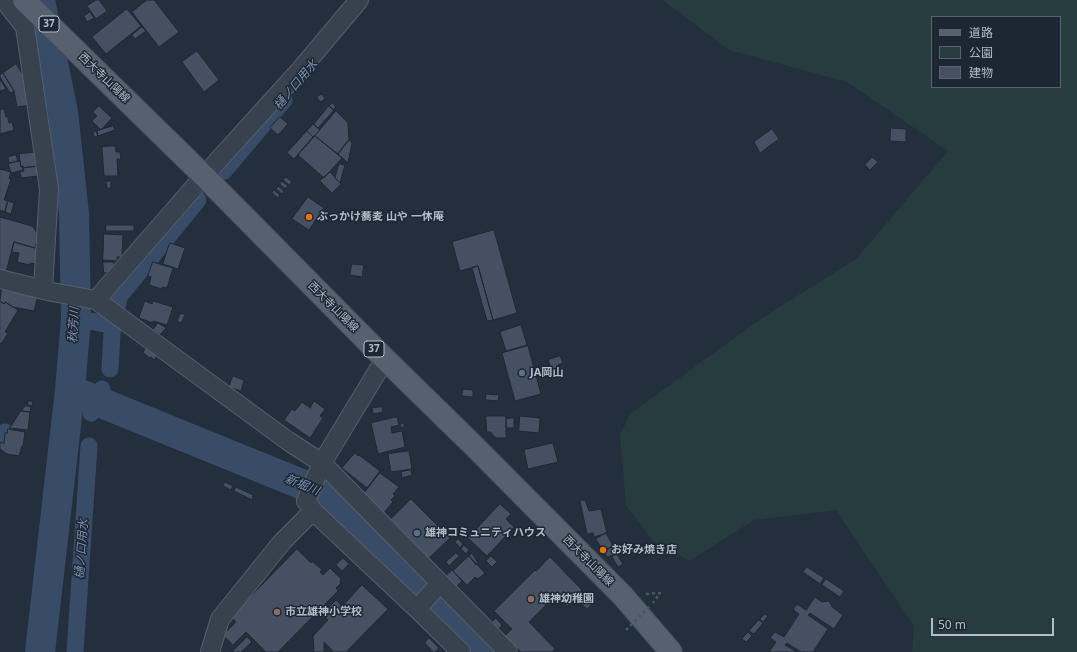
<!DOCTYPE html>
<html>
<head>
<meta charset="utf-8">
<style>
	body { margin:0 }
	#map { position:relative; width:1077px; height:652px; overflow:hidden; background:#242f3e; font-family:"Noto Sans","Noto Sans JP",sans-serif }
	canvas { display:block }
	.legend { position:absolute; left:931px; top:16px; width:130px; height:72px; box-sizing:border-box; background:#1d2633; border:1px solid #59626f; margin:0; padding:5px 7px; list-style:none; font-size:12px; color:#b4bcc9 }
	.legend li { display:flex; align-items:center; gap:8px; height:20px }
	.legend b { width:20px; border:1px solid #59626f }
	.scale { position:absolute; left:931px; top:618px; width:123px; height:18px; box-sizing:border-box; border:2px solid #b4bcc9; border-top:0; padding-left:5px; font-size:12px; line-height:14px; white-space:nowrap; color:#b4bcc9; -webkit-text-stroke:3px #1d2633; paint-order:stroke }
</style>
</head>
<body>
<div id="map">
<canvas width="1077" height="652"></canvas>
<ul class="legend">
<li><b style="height:5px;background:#56606e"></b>道路</li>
<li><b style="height:11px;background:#263c3f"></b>公園</li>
<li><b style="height:11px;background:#455162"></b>建物</li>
</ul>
<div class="scale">50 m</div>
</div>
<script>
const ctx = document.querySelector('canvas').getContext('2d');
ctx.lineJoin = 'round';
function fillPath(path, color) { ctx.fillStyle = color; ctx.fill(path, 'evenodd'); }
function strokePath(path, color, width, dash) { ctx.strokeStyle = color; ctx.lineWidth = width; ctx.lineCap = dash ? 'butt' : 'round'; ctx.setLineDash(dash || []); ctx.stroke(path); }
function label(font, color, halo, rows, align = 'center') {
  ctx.font = font + ' "Noto Sans","Noto Sans JP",sans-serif'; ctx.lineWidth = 3; ctx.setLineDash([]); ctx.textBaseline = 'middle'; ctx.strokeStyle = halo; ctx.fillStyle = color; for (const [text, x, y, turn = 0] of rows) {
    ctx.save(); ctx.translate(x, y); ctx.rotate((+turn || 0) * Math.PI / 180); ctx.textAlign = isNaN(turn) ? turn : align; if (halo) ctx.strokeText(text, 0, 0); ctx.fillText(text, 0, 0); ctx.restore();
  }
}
fillPath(new Path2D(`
	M663 0H1077V652H912L914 626 836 510 754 520 689 561 652 540 626 505 620 435 630 414 762 318 856 259 948 151 847 82 729 50ZM932 17H1060V87H932Z`), '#263c3f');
strokePath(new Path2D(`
	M224 171 284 100
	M76 319 113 325
	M110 369 112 333 119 297 198 200
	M91 413 102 389
	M0 437 5 432
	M75 652 89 446`), '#394c67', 17);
strokePath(new Path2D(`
	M40 0 63 112 74 214 76 319 70 390 40 652
	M70 390 328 495 486 652`), '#394c67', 30);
const building = new Path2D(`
	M96 0H99L107 11 96 19 87 6Z
	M147 0H154L179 32 159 47 132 12Z
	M127 9 141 26 106 54 92 37Z
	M90 12 94 18 87 22 84 16Z
	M142 27 146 31 135 39 132 35Z
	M197 51 219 80 204 92 182 62Z
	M16 64 27 81 31 105 17 107 14 91 3 73Z
	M3 73 14 91 10 93 0 77V75Z
	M0 79 6 89 0 91 1 94H0Z
	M322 94 325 99 320 102 317 97Z
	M332 103 336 107 333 110 329 106Z
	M99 106 112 118 101 130 92 121 97 116 93 112Z
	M329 106 334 110 318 128 314 124Z
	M4 109 6 117H8L9 123 12 122 14 130 0 134V110Z
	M336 111 348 123 349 140 338 154 315 136Z
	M280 117 288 124 278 135 270 128Z
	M313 124 320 130 313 137 307 131Z
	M113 126 115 130 98 136 97 131Z
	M891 128 906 129V142L890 141Z
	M772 129 779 139 760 153 754 142Z
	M96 131 98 136 94 137 93 133Z
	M307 131 313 137 294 159 287 153Z
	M315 136 342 158 324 178 298 155Z
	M349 140 352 143 348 163 338 154Z
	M115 146 116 152H120L121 159H117L118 176H104L102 147Z
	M39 152 40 166 23 168V166L21 167 19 154Z
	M16 155 18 161 9 163 8 157Z
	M872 157 878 162 870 170 865 165Z
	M20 161 21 167 23 166V170L11 173 8 164Z
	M339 164 345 165 340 183 335 178Z
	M40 166 38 176 21 178 20 171H24L23 168Z
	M0 169 11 172 9 178 11 179 4 200 8 201 5 212 0 210Z
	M330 172 341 184 332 193 320 181Z
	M286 177 292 182 289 185 283 180Z
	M111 181V188H107L106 182Z
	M282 181 288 186 285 189 280 184Z
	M278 186 284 191 282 194 276 189Z
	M274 190 280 195 278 198 272 193Z
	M308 197 324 208 309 230 292 219Z
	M8 201 14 203 11 214 5 212Z
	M0 217 32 226 38 234 35 248 14 242 6 272 0 271Z
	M106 225H134V231H106Z
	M494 230 517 313 493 320 478 266 460 271 452 242Z
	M104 234 123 235 122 257H117V261L103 260Z
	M14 242 35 248 36 244 39 245 38 264 30 263V265L17 262 19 253 12 252Z
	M170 243 185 248 178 269 163 264Z
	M103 262H114V272L104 273Z
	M153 262 173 268 167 288 162 287V289L149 285 151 277 148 276Z
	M352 264 364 265 362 277 350 275Z
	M478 266 493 320 487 321 472 268Z
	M2 288 38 295 34 311 13 307 5 302 4 304 0 301Z
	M0 301 4 304 5 302 18 310 5 332 8 333 1 344 0 343Z
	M145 301 152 304 153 301 173 307 167 325 153 321V323L139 318Z
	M181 313 185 315 181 323 177 321Z
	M158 323 166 328 160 335 153 330Z
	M521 325 527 345 506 351 500 332Z
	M528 346 541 394 515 401 502 353Z
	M146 347 157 356 154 360 151 357 150 358 143 353Z
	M560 356 563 363 558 365 559 367 552 370 548 360Z
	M233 376 244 380 241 391 229 387Z
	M463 389 473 390V397L462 396Z
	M486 394 499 395 498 401 486 400Z
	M28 401H33L32 406 28 405Z
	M314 401 325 409 320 416 323 418 310 438 284 420 292 409 295 411 302 402 310 408Z
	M25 406H31L30 412 22 411Z
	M382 407 383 412 373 414 372 408Z
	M21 411 30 412 28 430 10 428Z
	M486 416H506V438H496L492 434 491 432H487Z
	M520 416 540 418 539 433 519 431Z
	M397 417 399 425 391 427 392 433 402 431 405 447 378 454 371 423Z
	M514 418V428H506V419Z
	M404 423V427L401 428 400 424Z
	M8 429 25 432 23 446H22L19 456 7 454 0 449V443L1 442 4 444 5 433H7Z
	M553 443 558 462 528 469 524 450Z
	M409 451 412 469 391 472 388 454Z
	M355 453 358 456 359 455 380 471 367 488 342 468Z
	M411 470 412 475 402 478 401 472Z
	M380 473 399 487 393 494 395 496 391 500 393 502 383 514 362 496Z
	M225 482 233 486 231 490 223 486Z
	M236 487 253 495 252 500 234 491Z
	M411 499 450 538 427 560 389 521Z
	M585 500 589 511 601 509 607 533 594 537 593 533 587 534 580 501Z
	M500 504 511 514 506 519 514 527 487 556 468 538Z
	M606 533 613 546 603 551 596 539Z
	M458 539 463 544 460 548 455 542Z
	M464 545 469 550 466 554 461 549Z
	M612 547 615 554 608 557 603 552Z
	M297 549 311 563 312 561 322 570 320 572 323 575 330 568 341 579 340 584 336 588 338 591 278 652H266L246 632 233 645 223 635 236 622 231 617Z
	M456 553 459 556 449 566 446 562Z
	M472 553 478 563 476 565 469 556Z
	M617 554 623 564 618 567 612 557Z
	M469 556 485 573 478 579 475 577 467 585 453 571Z
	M491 556 497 562 492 567 486 561Z
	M550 557 582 590 567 606 556 595 529 622 555 649 552 652H521L505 636 512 629 494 611 535 570 536 571Z
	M343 558 349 564 342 571 336 565Z
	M807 567 824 578 820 584 803 572Z
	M452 570 462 581 454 589 443 579Z
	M826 579 844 591 840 597 822 585Z
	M362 585 388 609 346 652H334L324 642V652H314L313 636 328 620 322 614 336 600 342 606Z
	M584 597 592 604 587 609 579 602Z
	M815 597 822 602 828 601 830 602 832 607 843 615 834 629 810 613 808 615 828 629 813 652H801L787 643 785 645 797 652H769L776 642 770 638 775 632 784 637 799 614 793 610 797 604 806 610Z
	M765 614 768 616 763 622 760 619Z
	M496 618 502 625 499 629 492 622Z
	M759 620 763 623 754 634 749 631Z
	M748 632 752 636 746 642 742 639Z
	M247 637 252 642 241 652H232Z
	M429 638 439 648 435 652H433L425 643Z`);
fillPath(building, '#455162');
strokePath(building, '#1f2835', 1);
const street = new Path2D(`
	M4 0 25 27 49 189 43 289
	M0 279 52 292 96 300 288 441 322 463 306 501 313 511 417 609 461 652
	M96 300 204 176 301 69 359 0
	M385 359 322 463 508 652
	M417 609 440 583
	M210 652 220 619 282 542 313 511`);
const primary = new Path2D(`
	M24 0 204 176 385 359 474 446 623 596 671 652`);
strokePath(street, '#565f6c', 20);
strokePath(primary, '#414a57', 24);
strokePath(new Path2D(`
	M646 594 660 593 653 603`), '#44595c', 2.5, [3, 3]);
strokePath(street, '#38414e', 18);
strokePath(primary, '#56606e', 22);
strokePath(new Path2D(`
	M626 630 651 605`), '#44595c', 2.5, [3, 3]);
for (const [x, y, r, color] of [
	[309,217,4,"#e8710a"],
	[522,373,4,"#5c6f8a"],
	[417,533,4,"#5c6f8a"],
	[603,550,4,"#e8710a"],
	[531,599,4,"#8d6e63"],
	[277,612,4,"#8d6e63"]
]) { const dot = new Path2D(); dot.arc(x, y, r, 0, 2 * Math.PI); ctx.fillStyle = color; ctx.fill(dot); strokePath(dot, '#1d2633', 1.5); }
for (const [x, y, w] of [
	[49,24,20],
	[374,349,20]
]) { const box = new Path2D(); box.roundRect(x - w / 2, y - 8, w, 16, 3); ctx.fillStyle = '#1d2633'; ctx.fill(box); strokePath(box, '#b4bcc9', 1); }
label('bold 10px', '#b4bcc9', null, [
	["37",49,24],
	["37",374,349]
]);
label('11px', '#b4bcc9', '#1d2633', [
	["西大寺山陽線",104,78,44],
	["西大寺山陽線",333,307,45],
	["西大寺山陽線",588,561,45]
]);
label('bold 11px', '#b4bcc9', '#1d2633', [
	["ぶっかけ蕎麦 山や 一休庵",317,217],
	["JA岡山",530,373],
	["雄神コミュニティハウス",425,533],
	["お好み焼き店",611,550],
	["雄神幼稚園",539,599],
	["市立雄神小学校",285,612]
], 'left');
label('italic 12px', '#7c92b1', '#1d2633', [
	["樋ノ口用水",296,85,-50],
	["秋芳川",74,325,-86],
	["新堀川",302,485,22],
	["樋ノ口用水",82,549,-86]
]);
</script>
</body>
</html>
